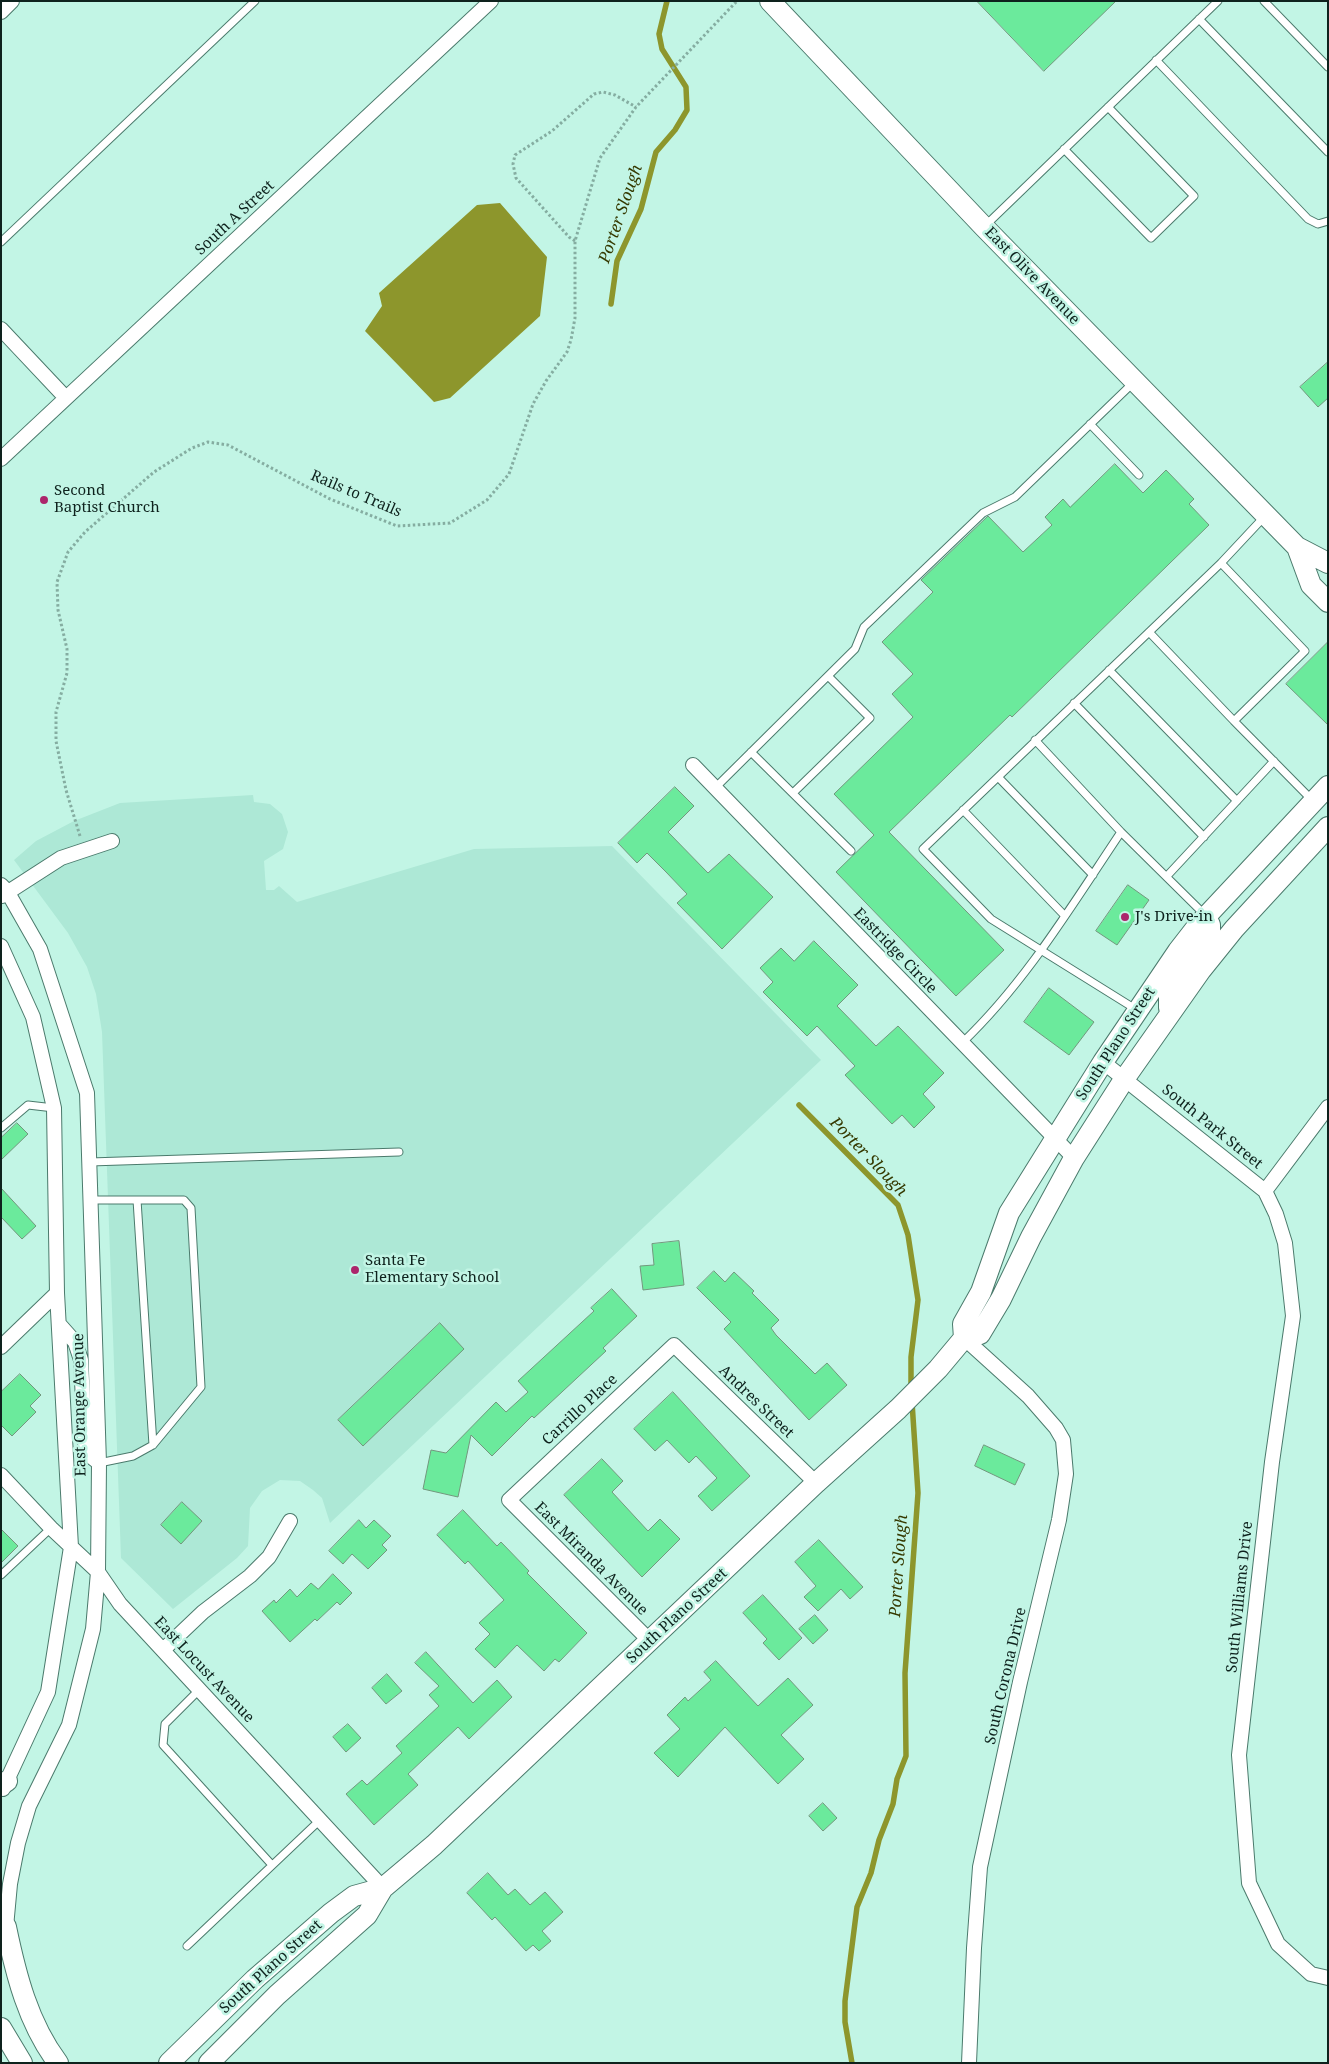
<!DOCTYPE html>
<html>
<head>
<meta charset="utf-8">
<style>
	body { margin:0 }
	#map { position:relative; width:1329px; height:2064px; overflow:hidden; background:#c2f5e5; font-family:"Noto Serif",serif }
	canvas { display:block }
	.frame { position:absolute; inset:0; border:2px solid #0e221d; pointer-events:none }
</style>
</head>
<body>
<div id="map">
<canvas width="1329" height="2064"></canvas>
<div class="frame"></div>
</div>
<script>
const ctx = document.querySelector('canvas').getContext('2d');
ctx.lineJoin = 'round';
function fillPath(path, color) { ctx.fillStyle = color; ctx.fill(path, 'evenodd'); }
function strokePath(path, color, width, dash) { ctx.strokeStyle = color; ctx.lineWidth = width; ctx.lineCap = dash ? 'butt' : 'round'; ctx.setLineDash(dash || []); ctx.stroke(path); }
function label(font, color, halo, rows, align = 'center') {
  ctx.font = font + ' "Noto Serif",serif'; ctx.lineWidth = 5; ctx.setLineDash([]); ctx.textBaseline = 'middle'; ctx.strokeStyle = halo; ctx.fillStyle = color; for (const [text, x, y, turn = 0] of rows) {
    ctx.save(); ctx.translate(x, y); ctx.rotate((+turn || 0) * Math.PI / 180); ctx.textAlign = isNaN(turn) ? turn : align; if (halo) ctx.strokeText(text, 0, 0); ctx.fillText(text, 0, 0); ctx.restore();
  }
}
fillPath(new Path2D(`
	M253 795 254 802 270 804 282 814 288 832 283 849 264 861 266 890H274L279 886 297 902 474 849 612 846 821 1060 330 1523 322 1498 313 1490 300 1481 280 1480 262 1491 250 1508 248 1546 237 1558 173 1609 121 1558 102 1032 96 994 87 967 68 933 14 860 36 841 74 821 120 803Z`), '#ade8d6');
fillPath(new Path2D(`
	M500 203 547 257 540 316 450 398 434 402 365 331 382 306 379 293 477 205Z`), '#8d962c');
strokePath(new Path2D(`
	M611 304 617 261 641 209 656 152 675 130 687 110 686 87 662 49 659 34 667 1
	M799 1105 898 1205 908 1235 918 1300 911 1357V1387
	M852 2063 845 2022V2001L857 1907 871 1873 879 1840 893 1804 897 1779 906 1756 905 1673 918 1493 912 1402`), '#8d962c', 5.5);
const building = new Path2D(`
	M977 1H1116L1044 71Z
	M1328 362V398L1318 407 1300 387Z
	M1115 464 1143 493 1166 470 1194 499 1189 504 1209 525 1012 717 1010 715 889 832 1004 950 956 996 836 872 874 835 834 794 913 717 892 694 913 674 882 642 933 592 921 580 988 516 1023 552 1052 525 1045 517 1063 499 1070 507Z
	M1328 642V725L1286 684Z
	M675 787 694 806 668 832 708 873 729 854 773 897 722 949 677 903 687 894 666 872 647 853 637 863 618 843Z
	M1128 885 1149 900 1117 945 1096 931Z
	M814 941 858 985 837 1006 876 1046 898 1026 944 1073 923 1094 935 1107 914 1128 902 1115 892 1124 845 1075 855 1066 817 1026 807 1036 763 992 773 982 760 968 781 948 794 961Z
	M1049 988 1094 1022 1069 1055 1024 1022Z
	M17 1123 28 1134 1 1160V1138Z
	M1 1188 36 1226 22 1239 1 1217Z
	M679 1241 684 1285 643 1290 640 1266 654 1265 652 1244Z
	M714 1271 725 1282 734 1272 754 1291 752 1293 779 1320 771 1328 776 1335 815 1374 827 1363 847 1385 809 1420 724 1329 731 1322 697 1288Z
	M612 1289 637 1316 603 1348 606 1351 534 1418 532 1416 492 1456 471 1435 458 1497 423 1489 431 1450 446 1453 496 1402 506 1412 528 1392 518 1381 594 1311 591 1308Z
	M440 1323 464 1349 363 1446 338 1420Z
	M20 1374 41 1395 30 1406 36 1412 12 1436 1 1425V1392Z
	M673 1392 750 1476 712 1511 698 1496 717 1478 696 1456 689 1463 667 1440 655 1451 634 1429Z
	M984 1445 1025 1464 1015 1485 975 1466Z
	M602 1459 623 1481 612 1492 648 1531 660 1519 680 1539 642 1577 564 1495Z
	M182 1502 202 1521 181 1544 161 1525Z
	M463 1510 497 1546 501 1542 529 1571 527 1573 587 1633 559 1662 555 1659 544 1671 517 1645 495 1668 475 1649 490 1634 479 1623 504 1600 468 1561 465 1564 437 1535Z
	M359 1520 366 1528 374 1520 391 1536 382 1545 387 1550 368 1569 352 1554 343 1564 329 1551Z
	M1 1529 18 1546 1 1563Z
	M819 1540 863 1587 850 1599 841 1589 818 1611 804 1597 816 1586 795 1562Z
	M333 1574 352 1593 340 1605 337 1602 317 1621 315 1619 290 1642 262 1611 274 1600 276 1603 290 1589 297 1597 311 1583 318 1589Z
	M763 1595 802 1638 779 1660 763 1643 767 1639 743 1613Z
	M815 1615 828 1630 813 1644 799 1629Z
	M426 1652 473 1703 497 1680 512 1697 469 1739 458 1727 408 1774 418 1785 374 1825 346 1794 362 1780 367 1785 402 1753 396 1746 439 1706 429 1695 439 1686 415 1663Z
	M716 1661 758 1706 788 1678 813 1705 781 1735 804 1759 778 1784 725 1727 678 1777 654 1753 680 1729 667 1715 685 1697 688 1701 711 1680 704 1672Z
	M387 1674 402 1691 386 1704 372 1688Z
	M348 1724 361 1738 346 1752 333 1737Z
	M823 1803 837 1818 823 1831 809 1816Z
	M488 1873 508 1895 515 1889 530 1905 545 1892 563 1912 542 1931 551 1941 539 1951 533 1945 526 1951 495 1917 492 1920 467 1893Z`);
fillPath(building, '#6bea9c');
strokePath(building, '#72977d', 1);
const lane = new Path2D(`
	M1264 1 1328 67
	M1199 19 1328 152
	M1156 60 1308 219 1318 224 1328 221
	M1064 149 1151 238 1194 196 1108 107
	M986 225 1218 1
	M1 242 255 1
	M1090 424 1139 475
	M1221 563 1305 651 1234 721 1312 800
	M1149 632 1234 721
	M1109 670 1237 801
	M1074 703 1204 837
	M1035 740 1121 832 1206 916
	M751 752 851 851
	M998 777 1093 875
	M715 788 855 649 864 627 983 513 1015 497 1134 382
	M793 793 870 718 828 676
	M963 810 1065 916
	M1167 876 1274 761
	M1137 1010 991 919 923 849 1221 563 1265 516
	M962 1043C1026 982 1072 905 1121 832
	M1 1128 28 1105 54 1108
	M90 1162 399 1152
	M92 1200H184L191 1208 201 1387 153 1445 133 1456 99 1463
	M137 1200 153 1445
	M1 1575 51 1528
	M199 1690 165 1724 163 1745 272 1865
	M187 1946 320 1820`);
const street = new Path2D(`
	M1 12 12 1
	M1 329 66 398
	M1 459 491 1
	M693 765 1074 1158
	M1 885 7 891 40 949 87 1093 99 1463 98 1572 93 1629 69 1725 29 1806 18 1843 10 1884 6 1927
	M2 896 61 858 112 841
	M1 946 33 1017 54 1108 57 1293 71 1547 48 1692 3 1789
	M1103 1062 1265 1191 1276 1214 1285 1243 1293 1316 1272 1462 1239 1755 1249 1883 1278 1944 1311 1974 1328 1978
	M1265 1191 1328 1107
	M59 1324 75 1342 81 1360 85 1443 90 1456 99 1463
	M964 1338 1028 1396 1056 1428 1063 1440 1066 1474 1059 1520 1020 1682 980 1867 974 1948 969 2063
	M1 1347 57 1293
	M1 1475 51 1528 98 1572 120 1604 383 1888
	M650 1641 509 1500 674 1345 816 1483
	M163 1650 203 1612 250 1576 269 1557 290 1521`);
const secondary = new Path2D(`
	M770 1 984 227 1297 547 1328 563
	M1297 547 1311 585 1328 602
	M1169 1008V992L1210 933V925L1206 916
	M964 1338 963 1324 981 1292 1009 1213 1103 1062 1178 951 1199 924 1328 786
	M1 1785 7 1781
	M1 1926 6 1927C16 1975 28 2023 58 2063
	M1 2028 22 2063
	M169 2063 255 1979 331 1913 354 1896 383 1888
	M209 2063 277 1995 367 1915 383 1888 434 1845 816 1483 898 1409 938 1369 964 1338 980 1334 1001 1299 1031 1237 1074 1158 1125 1078 1201 970 1234 929 1328 827`);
strokePath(lane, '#4b7a6c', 9);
strokePath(street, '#4b7a6c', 16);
strokePath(secondary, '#4b7a6c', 22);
strokePath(new Path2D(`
	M575 241 569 237 516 178 513 164 515 155 552 131 594 94 603 92 615 95 636 107
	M80 836 66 790 56 741V712L67 673V649L58 610 57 582 68 552 85 532 154 472 192 448 208 442 228 445 330 499 397 526 450 523 487 500 509 474 533 404 546 381 567 352 571 340 575 318V241L600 158 636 107 737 1`), '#85ada1', 3, [2.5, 2.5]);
strokePath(lane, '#fff', 7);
strokePath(street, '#fff', 14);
strokePath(secondary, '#fff', 20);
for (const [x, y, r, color] of [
	[44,500,5,"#ac256b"],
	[1125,917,5,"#ac256b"],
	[355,1270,5,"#ac256b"]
]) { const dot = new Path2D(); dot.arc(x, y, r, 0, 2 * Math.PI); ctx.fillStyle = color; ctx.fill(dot); strokePath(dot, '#c2f5e5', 2); }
label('15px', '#0e221d', '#c2f5e5', [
	["South A Street",235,218,-43],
	["East Olive Avenue",1032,276,46],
	["Rails to Trails",356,494,23],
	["Eastridge Circle",895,951,46],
	["South Plano Street",1116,1044,-57],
	["South Park Street",1212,1127,39],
	["Andres Street",756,1402,44],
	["East Orange Avenue",80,1405,-91],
	["Carrillo Place",580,1410,-43],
	["East Miranda Avenue",591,1559,45],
	["South Williams Drive",1240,1597,-84],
	["South Plano Street",677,1616,-43],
	["East Locust Avenue",204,1670,47],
	["South Corona Drive",1006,1676,-77],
	["South Plano Street",271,1967,-42]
]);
label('15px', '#0e221d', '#c2f5e5', [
	["Second",54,491],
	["Baptist Church",54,508],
	["J's Drive-in",1135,917],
	["Santa Fe",365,1261],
	["Elementary School",365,1278]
], 'left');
label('italic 16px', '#353900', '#c2f5e5', [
	["Porter Slough",621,214,-71],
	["Porter Slough",868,1157,46],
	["Porter Slough",899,1566,-86]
]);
</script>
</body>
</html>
